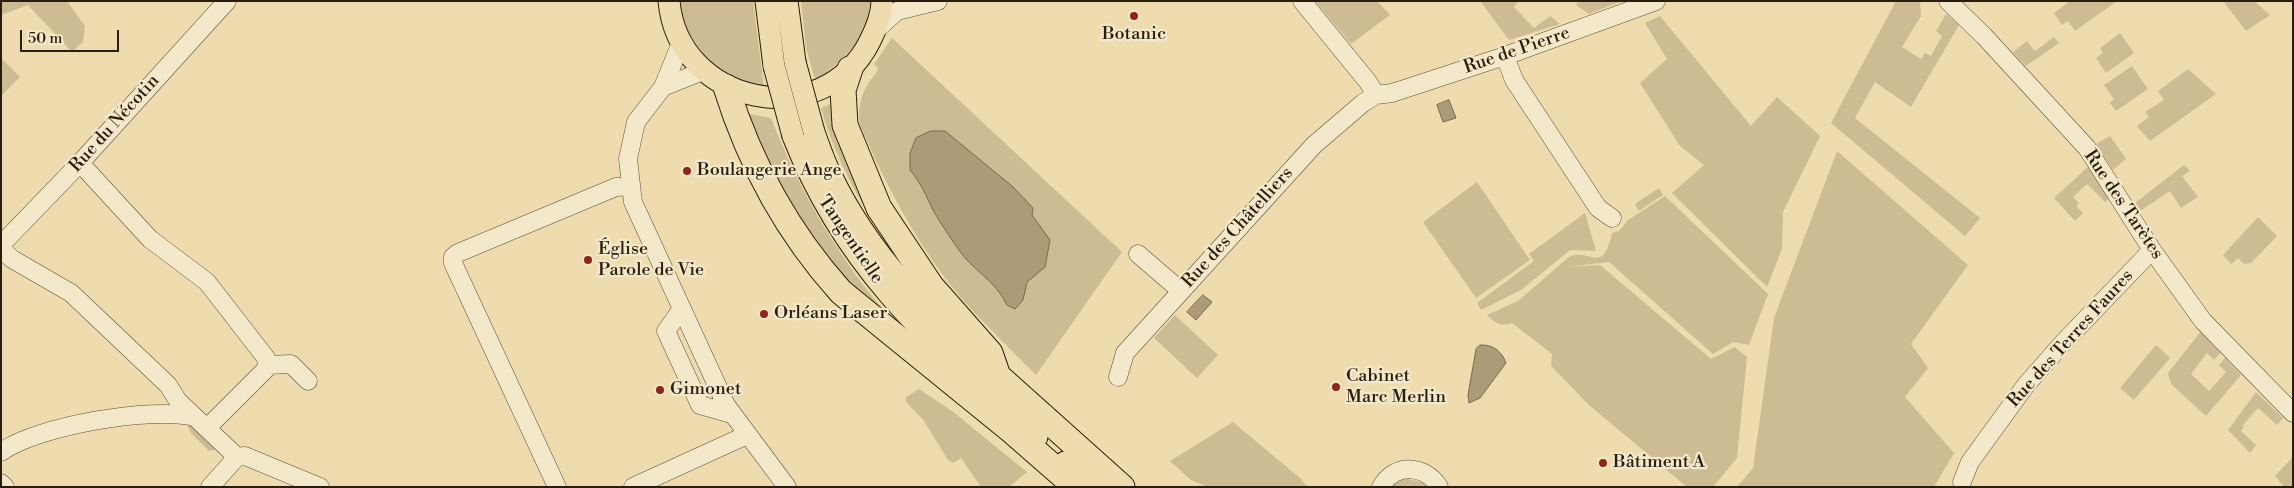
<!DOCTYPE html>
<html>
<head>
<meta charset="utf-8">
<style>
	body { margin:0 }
	#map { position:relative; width:2294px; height:488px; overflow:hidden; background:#eedcae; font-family:"Libre Bodoni",serif }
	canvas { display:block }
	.frame { position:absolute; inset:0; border:2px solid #291d0d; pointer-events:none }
	.scale { position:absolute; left:20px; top:30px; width:99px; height:22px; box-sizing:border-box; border:2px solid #291d0d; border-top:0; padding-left:6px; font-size:15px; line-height:18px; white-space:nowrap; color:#291d0d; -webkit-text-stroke:4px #f4e8ca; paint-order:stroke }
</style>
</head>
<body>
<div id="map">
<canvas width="2294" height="488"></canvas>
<div class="frame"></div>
<div class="scale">50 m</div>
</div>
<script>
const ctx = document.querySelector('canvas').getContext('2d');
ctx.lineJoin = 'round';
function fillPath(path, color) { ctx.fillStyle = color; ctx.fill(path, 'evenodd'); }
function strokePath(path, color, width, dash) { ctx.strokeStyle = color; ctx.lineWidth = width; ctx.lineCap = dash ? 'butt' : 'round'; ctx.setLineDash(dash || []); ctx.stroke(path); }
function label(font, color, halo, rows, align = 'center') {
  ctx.font = font + ' "Libre Bodoni",serif'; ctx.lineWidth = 4.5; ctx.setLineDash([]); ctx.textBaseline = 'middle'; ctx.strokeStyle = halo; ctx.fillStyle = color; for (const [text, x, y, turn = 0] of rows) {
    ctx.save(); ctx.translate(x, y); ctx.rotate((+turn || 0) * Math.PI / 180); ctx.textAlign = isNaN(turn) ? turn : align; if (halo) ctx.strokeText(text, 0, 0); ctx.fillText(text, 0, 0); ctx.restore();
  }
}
fillPath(new Path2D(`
	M1 1H67L85 26 83 42 72 52 28 5 1 15Z
	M679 1H753L764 87 729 76 709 62 685 28Z
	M801 1H871C868 37 844 62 815 80L806 47Z
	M1315 1H1377L1390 15 1351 44Z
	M1480 1H1519L1514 7 1534 28 1550 16 1560 24 1509 40Z
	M1579 1H1622L1589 14 1576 5Z
	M1896 1H1920L1921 16 1902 47 1921 59 1925 53 1931 56 1942 36 1936 31 1946 14 1959 25 1911 107 1875 82 1855 118 1980 218 1965 236 1831 123Z
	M2070 1H2117L2075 31 2068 21 2062 25 2054 13Z
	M2223 1H2254L2270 15 2246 31Z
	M1660 16 1751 126 1777 97 1820 136 1783 212 1782 249 1767 287 1672 193 1704 165 1680 146 1640 83 1667 59 1645 23Z
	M2120 33 2134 53 2106 73 2096 58 2103 53 2100 48Z
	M2054 37 2059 43 2026 66 2013 52 2027 41 2035 51Z
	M892 38 1122 252 1036 375C1008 346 977 318 952 287 913 237 885 183 860 125 857 103 863 88 877 72L878 68 874 64Z
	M1 58 20 77 1 96Z
	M2132 66 2148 89 2116 111 2110 103 2114 99 2104 85Z
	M2188 69 2216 94 2150 141 2137 126 2149 117 2145 112 2164 100 2158 91Z
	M836 102 912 276C873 227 838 169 821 108Z
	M750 114 771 118C802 197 846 272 906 335L808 244 746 118Z
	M2110 136 2126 159 2113 170 2096 144Z
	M1837 151 1968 265 1911 344 1928 368 1905 397 1954 453 1934 487H1737L1753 468 1774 318Z
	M2184 165 2190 171 2182 176 2198 197 2181 208 2170 191 2140 211 2135 203Z
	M2089 166 2109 198 2105 202 2087 184 2073 197 2079 203 2076 206 2083 213 2075 221 2054 198Z
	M1477 182 1530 260 1476 298 1423 222Z
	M1659 188 1663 195 1639 211 1635 204Z
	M1665 196 1768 294 1749 345 1733 342 1713 354 1609 262 1566 267 1549 290 1566 267 1600 265 1711 359 1735 347 1747 357 1737 458 1713 487H1687L1589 405 1551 366 1552 354 1512 323C1499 327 1496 323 1487 315L1518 301 1569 257C1590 247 1602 277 1612 233L1619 231 1628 220Z
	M1585 213 1596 251 1570 250 1521 290 1481 310 1477 303 1534 261 1529 254Z
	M2258 217 2277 236 2251 263 2244 264 2238 258 2231 264 2223 255Z
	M1175 315 1218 355 1197 378 1154 338Z
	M2201 331 2220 353 2214 360 2207 353 2191 374 2209 391 2226 372 2219 365 2225 358 2241 375 2206 416 2171 384 2168 373Z
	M2156 345 2170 358 2134 400 2120 388Z
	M919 389 952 411 1027 472 1009 487H981L961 458 953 463 948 460 924 421 906 402V397Z
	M2256 392 2283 418 2277 425 2258 408 2242 426 2244 427 2241 431 2256 445 2250 453 2228 430Z
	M1233 422 1301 479 1307 487H1208L1191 480 1170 461Z
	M187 423 190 424 217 449 209 451 190 432Z
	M2293 457V487H2284L2275 476Z
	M1407 479 1422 482 1427 487H1391L1399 480Z`), '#cdbc93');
const water = new Path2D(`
	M1449 100 1456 118 1443 122 1437 105Z
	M931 131H945L1012 186 1033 208 1032 215 1050 240 1045 267 1027 282 1023 300 1015 309 1007 305C996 283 982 276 966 259 956 247 941 224 933 210 926 196 921 183 910 170V153L916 138Z
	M1203 295 1212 302 1196 320 1187 312Z
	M1480 345C1492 344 1502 351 1506 363L1480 398 1469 403 1468 395 1476 349Z`);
fillPath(water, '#ab9b77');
strokePath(water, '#77694d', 1);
const minor = new Path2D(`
	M1302 1 1368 82 1376 95
	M1948 1 1984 36 2087 148 2152 250 2203 321 2293 413
	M876 30 897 11 938 1
	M681 43 663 87 636 122 628 159 633 202 726 405 787 487
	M1505 56 1514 80 1598 208 1612 218
	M663 87 703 71
	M80 163 150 239 207 282 266 358 267 368 207 428
	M1 245 80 163 227 1
	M1 249 12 259 71 293 168 385 178 401 237 457
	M1138 254 1181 291
	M681 310 666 331 700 405 732 414
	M268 365 291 364 308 381
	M1118 377 1125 353 1314 145 1363 103 1376 95 1392 93 1505 56 1656 1
	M1 452C37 426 152 406 195 417
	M237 457 245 456 320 487
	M1962 482 1970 462 2026 385 2062 344 2152 250
	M1 483 5 487
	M210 487 237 457
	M557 487 453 263V257L458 253 616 187 630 186
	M633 487 747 435
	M1381 487C1394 463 1425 464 1439 487`);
const major = new Path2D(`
	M669 1C678 105 823 135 870 41 876 29 882 15 882 1
	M766 1 774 66
	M787 1 795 62
	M814 132C819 146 824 161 831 175 869 255 932 318 998 376
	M793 136C846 271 932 343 1037 437
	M1065 462 1093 487`);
const highway = new Path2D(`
	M850 69 843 90 845 125 879 208 931 286 990 353 998 376 1122 487
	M726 87C750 164 787 232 841 292L1012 431 1076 487`);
strokePath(minor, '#5a4d35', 19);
strokePath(major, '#291d0d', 23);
strokePath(highway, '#291d0d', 27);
strokePath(minor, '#f4e8ca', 18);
strokePath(major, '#eedcae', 21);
strokePath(highway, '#eedcae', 25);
const majorBridge = new Path2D(`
	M795 62 814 132
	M774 66 793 136`);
strokePath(majorBridge, '#291d0d', 23, []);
strokePath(majorBridge, '#eedcae', 21);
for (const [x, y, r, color] of [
	[1134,16,5,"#8f2418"],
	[687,171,5,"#8f2418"],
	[588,260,5,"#8f2418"],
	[764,314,5,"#8f2418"],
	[1336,387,5,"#8f2418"],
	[660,390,5,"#8f2418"],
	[1603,463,5,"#8f2418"]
]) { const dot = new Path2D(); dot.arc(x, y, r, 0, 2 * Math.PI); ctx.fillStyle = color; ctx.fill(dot); strokePath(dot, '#f4e8ca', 2); }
label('18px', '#291d0d', '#f4e8ca', [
	["Botanic",1134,35,"center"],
	["Boulangerie Ange",697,171],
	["Église",598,250],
	["Parole de Vie",598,271],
	["Orléans Laser",774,314],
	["Cabinet",1346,377],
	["Marc Merlin",1346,398],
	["Gimonet",670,390],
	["Bâtiment A",1613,463]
], 'left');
label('18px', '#291d0d', '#f4e8ca', [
	["Rue de Pierre",1517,51,-19],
	["Rue du Nécotin",115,124,-48],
	["Rue des Tarètes",2123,205,56],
	["Rue des Châtelliers",1238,228,-48],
	["Tangentielle",850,240,56],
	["Rue des Terres Faures",2071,339,-48]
]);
</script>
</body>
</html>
